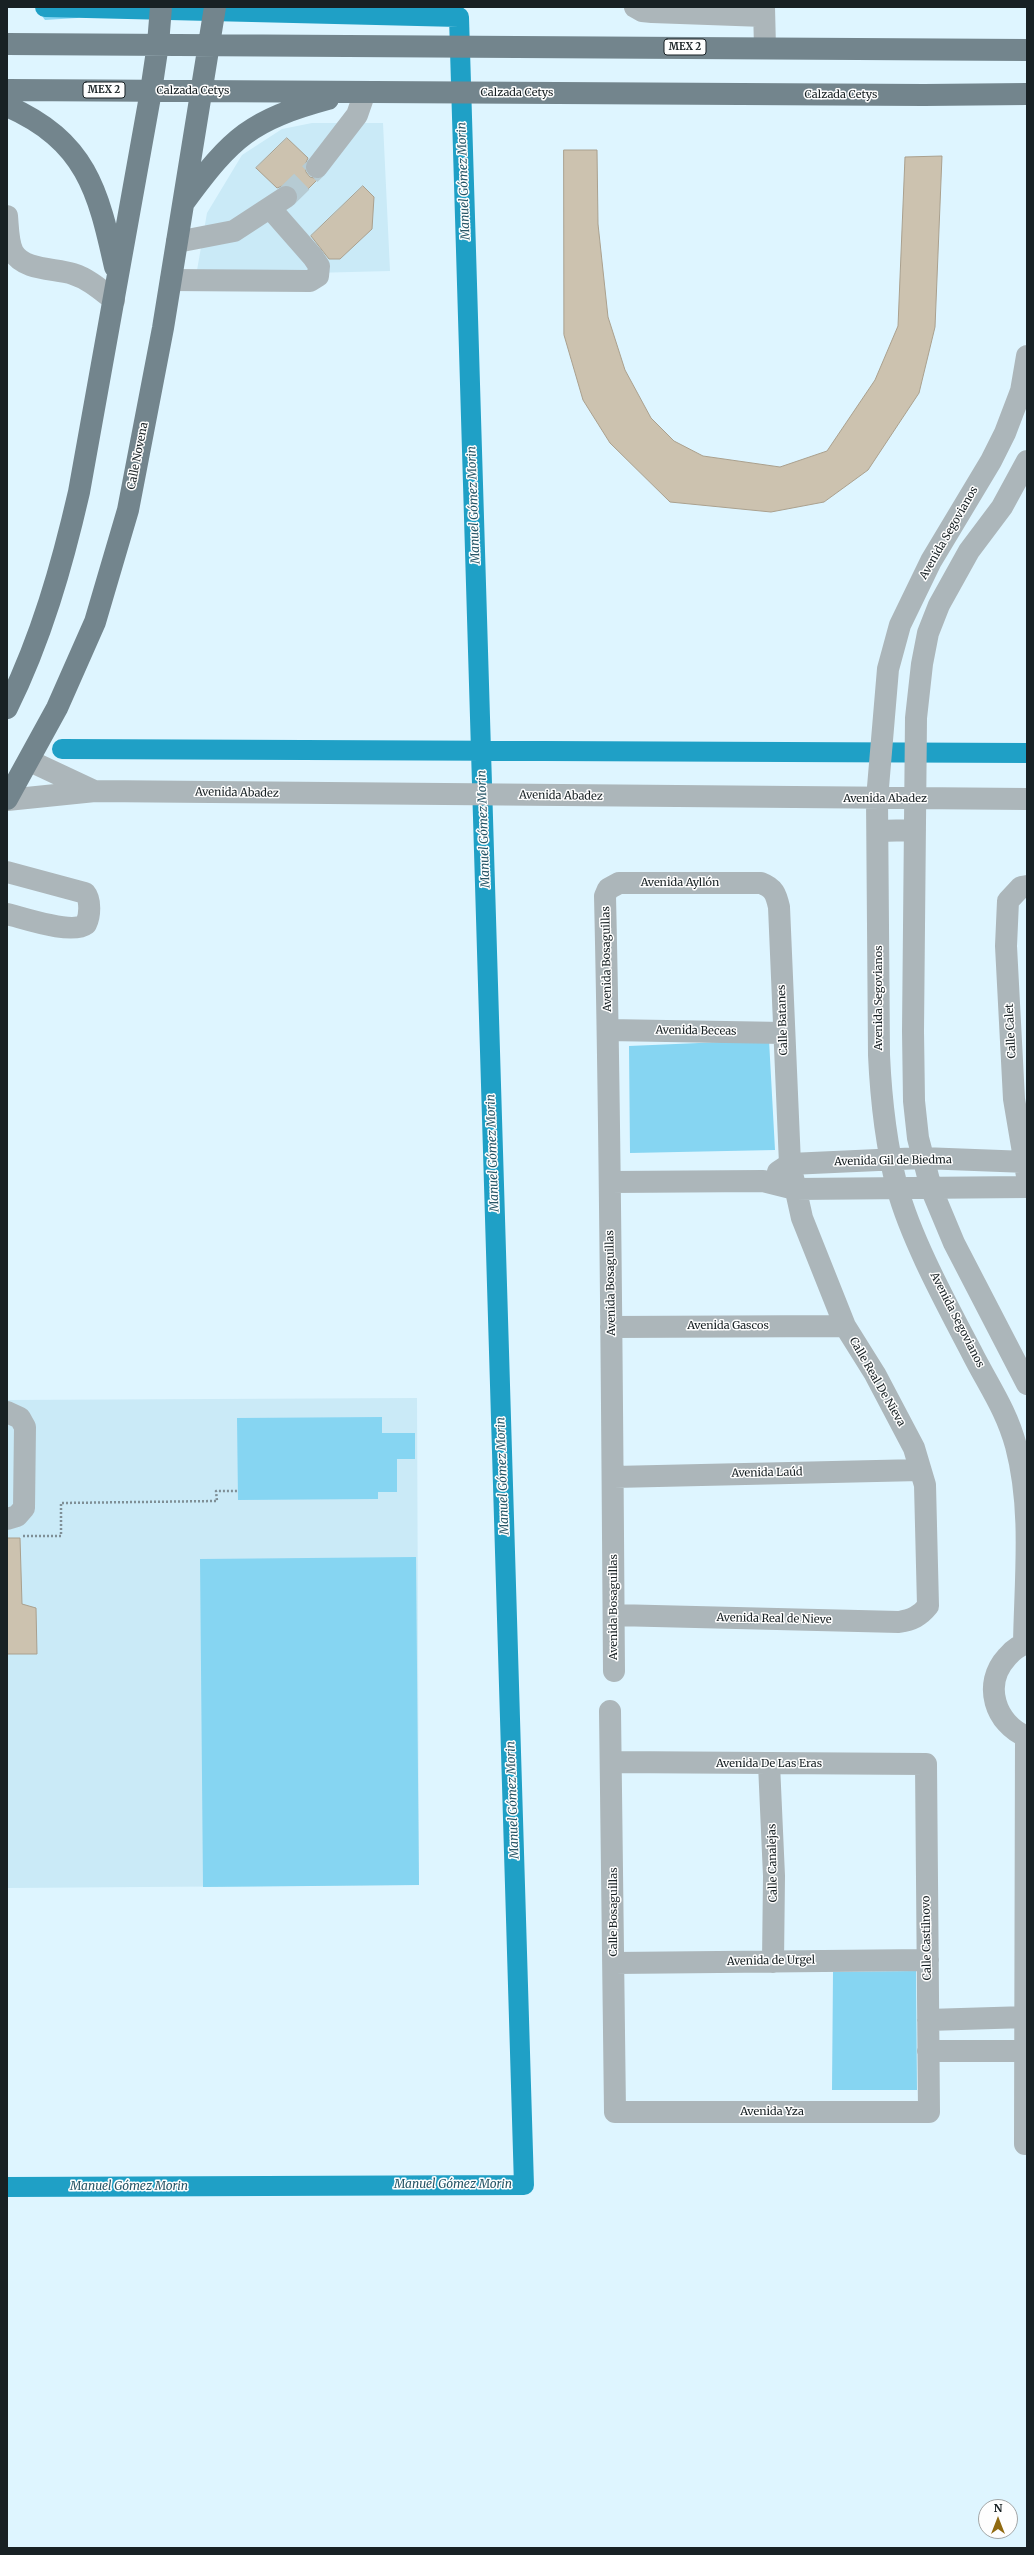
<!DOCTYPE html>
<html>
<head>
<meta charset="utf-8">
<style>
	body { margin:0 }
	#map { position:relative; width:1034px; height:2555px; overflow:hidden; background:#def5ff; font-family:Merriweather,serif }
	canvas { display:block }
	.frame { position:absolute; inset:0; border:8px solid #182124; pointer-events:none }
	.north { position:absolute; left:978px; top:2499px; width:40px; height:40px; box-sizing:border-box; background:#fefefe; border:1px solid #a2a6a7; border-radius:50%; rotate:0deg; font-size:11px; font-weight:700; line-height:16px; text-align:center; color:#182124 }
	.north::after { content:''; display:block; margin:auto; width:14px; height:18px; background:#906a11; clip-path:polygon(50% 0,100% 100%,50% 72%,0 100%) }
</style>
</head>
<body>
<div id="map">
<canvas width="1034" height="2555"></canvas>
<div class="frame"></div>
<div class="north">N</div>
</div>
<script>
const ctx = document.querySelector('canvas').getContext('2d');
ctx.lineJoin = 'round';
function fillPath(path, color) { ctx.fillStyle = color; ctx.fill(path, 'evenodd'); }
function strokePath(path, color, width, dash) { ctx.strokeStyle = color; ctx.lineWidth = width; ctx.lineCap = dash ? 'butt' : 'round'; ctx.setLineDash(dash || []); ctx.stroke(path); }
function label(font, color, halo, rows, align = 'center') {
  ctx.font = font + ' Merriweather,serif'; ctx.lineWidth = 3; ctx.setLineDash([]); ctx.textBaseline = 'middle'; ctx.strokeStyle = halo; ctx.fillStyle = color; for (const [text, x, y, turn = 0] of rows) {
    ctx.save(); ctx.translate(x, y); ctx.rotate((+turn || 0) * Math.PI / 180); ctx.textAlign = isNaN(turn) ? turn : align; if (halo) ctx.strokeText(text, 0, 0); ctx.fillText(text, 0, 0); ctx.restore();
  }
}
fillPath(new Path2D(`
	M312 123H383L390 271 196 276 207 213 242 155 282 129Z
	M417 1398 419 1885 7 1888V1400Z`), '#caeaf7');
fillPath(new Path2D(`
	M39 7H101L77 18 45 20 39 12Z
	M769 1040 775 1150 630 1153 629 1046Z
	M382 1417V1433H415V1459H397V1492H378V1499L238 1500 237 1418Z
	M416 1557 419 1885 203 1887 200 1559Z
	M916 1971 917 2090H832L833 1972Z`), '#86d5f2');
strokePath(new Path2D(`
	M62 749 1027 753
	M7 2187 524 2185 459 17 45 7`), '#1fa0c6', 20);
const building = new Path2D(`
	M287 138 308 158 305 165 306 172 310 177 318 179 298 199 297 191 292 186 285 185 277 188 256 168Z
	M564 150H597L598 224 608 317 625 370 651 418 674 441 703 456 780 467 827 451 875 380 898 326 905 157 942 156 935 327 919 393 868 470 824 502 771 512 670 502 610 443 583 400 564 335Z
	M363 186 374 197 372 229 340 259H329L311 236Z
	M7 1538H20L22 1604 36 1608 37 1654H7Z`);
fillPath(building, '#ccc2af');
strokePath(building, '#aaa08e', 1);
strokePath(new Path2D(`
	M286 197 317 167`), '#b6cbd3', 22, [22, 11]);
strokePath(new Path2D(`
	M23 1536H61V1503L217 1501 216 1491H238`), '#7f8f96', 2.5, [2, 2]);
strokePath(new Path2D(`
	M635 7 642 11 652 12 764 16
	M764 7 765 48
	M317 167 357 115 365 92
	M7 216C8 227 8 243 13 252 24 271 55 268 73 274 89 279 101 290 114 300
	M177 242 234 231 286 197
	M171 280 310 281 318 276 319 266 313 257 270 208
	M1027 461 1002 507 969 551 939 605 928 633 922 664 916 718 913 1031 914 1101 918 1138 931 1188 954 1243 1027 1384
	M30 761 94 791
	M7 800 95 791 1027 799
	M878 831 915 830
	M7 872 85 893C91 900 90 916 86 924 72 935 24 918 7 914
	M1027 886 1021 887 1008 901 1006 946 1014 1099 1027 1176
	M608 1030 784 1033
	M778 1172 790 1164 922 1158 1027 1162
	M610 1182 763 1181 795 1189 1027 1187
	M611 1327 845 1326
	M7 1412 20 1418 25 1427 24 1508 17 1516 7 1519
	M614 1477 920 1470
	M614 1615 899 1622C912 1620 920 1616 928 1606L925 1485 914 1448 875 1374 845 1326 802 1218 790 1164 779 907C776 894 774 888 761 883H619L608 889 605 896C611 1154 612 1413 614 1671
	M1024 1644C1025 1579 1033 1510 1016 1446 1006 1409 988 1385 971 1351 946 1303 911 1239 897 1187 886 1144 881 1099 879 1055L877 799 888 669 900 625 931 561 991 461 1005 433 1021 391 1027 356
	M1027 1644C1019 1645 1012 1651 1007 1657 982 1684 995 1724 1027 1737
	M610 1711 615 2112H929L926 1764 611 1762
	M769 1764 774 1876 773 1962
	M614 1963 928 1960
	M928 2020 1027 2017
	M928 2051H1027
	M1025 2144 1026 1737`), '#acb6ba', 22);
strokePath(new Path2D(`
	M7 44 1027 50
	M7 90 924 95 1027 94
	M7 106C86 141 98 190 115 267
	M185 201C232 137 251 120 328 99
	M7 708C41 639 62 566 79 492L151 91 158 44 161 7
	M7 799 57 708 95 622 128 510 163 328 215 7`), '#73858d', 22);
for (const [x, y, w] of [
	[685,47,42],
	[104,90,42]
]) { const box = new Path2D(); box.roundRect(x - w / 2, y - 8, w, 16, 3); ctx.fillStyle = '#fefefe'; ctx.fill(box); strokePath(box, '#182124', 1); }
label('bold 10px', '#182124', null, [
	["MEX 2",685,47],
	["MEX 2",104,90]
]);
label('11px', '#182124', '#fefefe', [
	["Calzada Cetys",193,91],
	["Calzada Cetys",517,93],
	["Calzada Cetys",841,95],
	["Calle Novena",138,456,-79],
	["Avenida Segovianos",949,533,-60],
	["Avenida Abadez",237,793,1],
	["Avenida Abadez",561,796,1],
	["Avenida Abadez",885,799],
	["Avenida Ayllón",680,883],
	["Avenida Bosaguillas",607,959,-91],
	["Avenida Segovianos",879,998,-90],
	["Calle Batanes",783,1020,-92],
	["Avenida Beceas",696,1031,1],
	["Calle Calet",1011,1031,-93],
	["Avenida Gil de Biedma",893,1161,-1],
	["Avenida Bosaguillas",611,1283,-91],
	["Avenida Segovianos",957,1320,63],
	["Avenida Gascos",728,1326],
	["Calle Real De Nieva",877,1382,60],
	["Avenida Laúd",767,1473,-1],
	["Avenida Bosaguillas",614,1607,-90],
	["Avenida Real de Nieve",774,1619,1],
	["Avenida De Las Eras",769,1764],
	["Calle Canalejas",773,1863,-91],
	["Calle Bosaguillas",614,1912,-90],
	["Calle Castilnovo",927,1938,-91],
	["Avenida de Urgel",771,1961,-1],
	["Avenida Yza",772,2112]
]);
label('italic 12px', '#255566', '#fefefe', [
	["Manuel Gómez Morin",464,181,-92],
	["Manuel Gómez Morin",474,505,-92],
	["Manuel Gómez Morin",484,829,-92],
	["Manuel Gómez Morin",493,1153,-92],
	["Manuel Gómez Morin",503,1476,-92],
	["Manuel Gómez Morin",513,1800,-92],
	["Manuel Gómez Morin",453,2185],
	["Manuel Gómez Morin",129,2187]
]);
</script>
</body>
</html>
